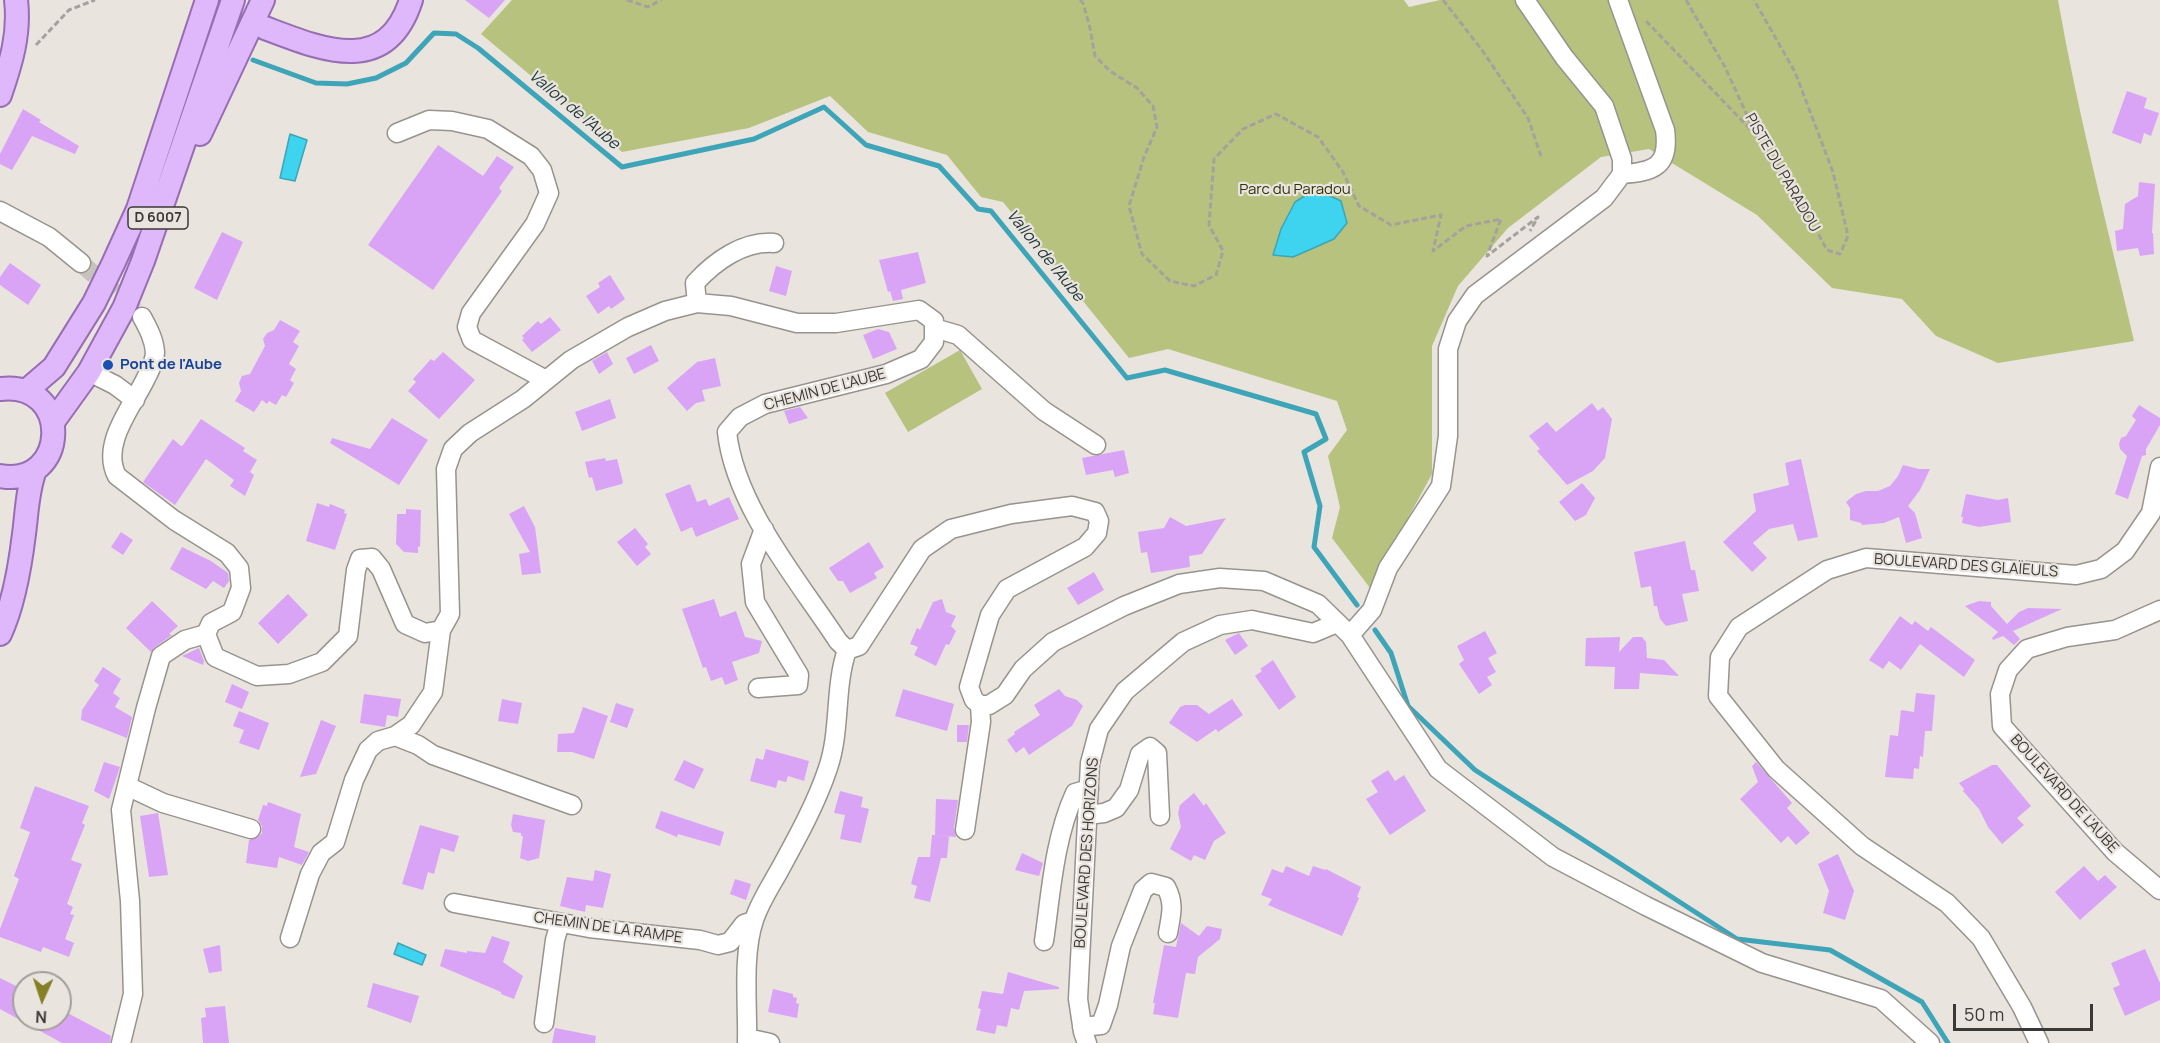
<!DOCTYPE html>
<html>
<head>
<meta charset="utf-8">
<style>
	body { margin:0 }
	#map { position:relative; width:2160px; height:1043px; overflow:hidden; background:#e9e4de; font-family:Manrope,sans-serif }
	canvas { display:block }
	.north { position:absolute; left:12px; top:971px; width:60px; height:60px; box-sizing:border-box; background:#e9e4de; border:2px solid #a3a09b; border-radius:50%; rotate:183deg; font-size:16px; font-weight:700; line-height:24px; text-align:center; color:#3b3936 }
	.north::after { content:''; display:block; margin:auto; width:21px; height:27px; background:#857f26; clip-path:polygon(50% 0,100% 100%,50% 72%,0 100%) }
	.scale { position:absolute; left:1953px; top:1004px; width:140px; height:27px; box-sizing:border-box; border:3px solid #3b3936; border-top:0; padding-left:8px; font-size:18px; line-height:21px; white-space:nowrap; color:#3b3936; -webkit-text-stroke:4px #e9e4de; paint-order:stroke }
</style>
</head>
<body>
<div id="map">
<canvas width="2160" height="1043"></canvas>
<div class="north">N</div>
<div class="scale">50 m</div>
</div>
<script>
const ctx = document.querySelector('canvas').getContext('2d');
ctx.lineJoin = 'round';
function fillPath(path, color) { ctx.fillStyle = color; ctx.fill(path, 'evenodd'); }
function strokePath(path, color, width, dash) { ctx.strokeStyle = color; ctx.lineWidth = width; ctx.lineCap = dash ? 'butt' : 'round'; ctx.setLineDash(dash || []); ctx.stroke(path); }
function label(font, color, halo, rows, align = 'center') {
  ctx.font = font + ' Manrope,sans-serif'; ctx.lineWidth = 4.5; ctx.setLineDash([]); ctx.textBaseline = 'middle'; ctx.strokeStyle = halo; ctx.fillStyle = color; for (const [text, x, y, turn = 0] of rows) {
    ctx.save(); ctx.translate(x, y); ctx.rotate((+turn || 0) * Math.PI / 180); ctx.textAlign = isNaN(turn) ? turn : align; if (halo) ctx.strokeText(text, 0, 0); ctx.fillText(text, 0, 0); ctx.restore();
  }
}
fillPath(new Path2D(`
	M512 0H1404L1409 7 1440 0H2058C2078 115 2108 228 2134 341L1998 363 1936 336 1902 299 1832 288 1757 215 1649 149 1601 157 1508 228 1458 286 1432 346V474L1370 588 1332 538 1340 507 1328 456 1347 430 1337 401 1168 349 1129 358 1003 202 981 197 947 155 868 132 830 96 749 128 622 152 481 34Z
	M960 350 982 389 908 432 885 393Z`), '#b8c27f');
const water = new Path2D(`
	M290 134 307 140 295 181 280 178Z
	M1315 189 1341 201 1347 223 1334 239 1293 257 1273 255 1281 229 1295 202Z
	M398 943 426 955 422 965 394 954Z`);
fillPath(water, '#3ed3ee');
strokePath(water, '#3da5b7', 1.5);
strokePath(new Path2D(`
	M253 60 316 83 347 84 376 78 406 63 434 33 456 34 478 48 622 167 754 139 824 107 866 145 939 166 978 209 991 211 1127 378 1165 370 1316 414 1326 439 1304 452 1320 506 1314 547 1357 605
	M1375 630 1391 653 1408 706 1475 770 1737 939 1830 950 1922 1002 1948 1043`), '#3da5b7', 5);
fillPath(new Path2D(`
	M465 0H505L489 18Z
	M2127 91 2147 98 2144 108 2159 113 2151 136 2144 133 2141 144 2112 133Z
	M23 109 41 120 39 122 79 146 75 154 32 136 12 170 0 164V154Z
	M438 145 483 176 497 156 514 167 499 188 502 191 433 290 368 245Z
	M2139 182 2155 184 2152 233H2153L2154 254 2140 256 2138 248 2117 251 2115 231 2123 229 2125 204 2138 196Z
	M222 232 243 242 217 300 194 288Z
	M918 252 926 283 901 290 903 299 893 301 890 291 888 292 879 260Z
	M10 263 41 285 28 305 0 285V277Z
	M776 266 792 271 786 296 769 291Z
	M610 275 625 299 611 309 609 306 598 314 586 296 600 287 598 283Z
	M550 317 561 330 532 352 522 340 524 338 522 336 538 321 541 324Z
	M280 320 300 331 293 342 299 346 289 364 296 369 290 380 294 383 286 397 282 395 276 405 269 401 267 404 262 400 254 412 235 401 241 391 239 383 242 376 250 374 265 346 263 339 267 333 274 330Z
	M878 329 889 332 897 349 873 359 863 335Z
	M651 345 659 361 634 374 626 358Z
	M443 352 475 380 439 419 408 391 416 382 413 379 431 359 434 361Z
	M607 352 613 364 599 374 592 361Z
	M715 358 721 386 702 390 705 401 696 403 687 411 667 388 697 362Z
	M610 399 616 418 582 431 575 412Z
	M1592 403 1598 411 1603 407 1612 419 1605 458 1593 471 1567 485 1537 451 1540 449 1529 436 1547 422 1556 432Z
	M2139 405 2160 418V425L2146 449V455L2142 456 2128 499 2115 494 2127 456 2120 449 2119 444 2121 438 2126 436 2136 420 2132 416Z
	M800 407 808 418 789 424 784 411Z
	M392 418 428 440 399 485 330 443 332 438 370 449Z
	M201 419 245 448 243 451 257 460 250 472 254 475 245 496 230 486 234 480 206 459 175 505 143 482 173 439 181 446 183 445Z
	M1124 450 1129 473 1115 477 1113 470 1086 475 1082 458Z
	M605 458 606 461 617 459 623 482 622 484 596 491 592 477 589 478 585 462Z
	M1801 459 1818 537 1798 541 1793 524 1769 529 1753 543 1767 558 1752 572 1723 542 1756 511 1753 494 1789 485 1785 463Z
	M1903 465 1919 469H1930L1920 490 1908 506 1915 513 1922 538 1906 543 1899 517 1884 523 1862 525 1861 523 1850 520V508L1846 502 1856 494 1866 491H1878L1890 486 1898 476Z
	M1582 483 1595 498 1586 515 1575 521 1559 502Z
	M690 484 697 502 706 499 709 506 729 497 739 519 696 537 692 527 681 532 665 494Z
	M1966 494 1998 500 2008 498 2011 522 1979 527 1962 523 1963 517H1961Z
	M317 503 329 507 330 504 345 510 344 513 347 514 335 550 306 541Z
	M524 506 535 527 541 573 522 575 519 554 530 552 509 514Z
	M406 509 421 510 420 547 418 546V553L404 552 396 544 397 514H406Z
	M1170 517 1186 526 1226 518 1202 554 1189 556 1190 567 1151 573 1147 552 1141 553 1138 532 1164 528Z
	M635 528 648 544 645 547 651 554 637 566 617 542Z
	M121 532 133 540 123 555 111 547Z
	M1685 541 1691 570H1695L1699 591 1682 594 1688 621 1666 626 1660 619 1657 606H1654L1651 586 1641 588 1634 552Z
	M869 542 884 567 874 573 877 578 850 593 843 581H838L829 568Z
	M182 547 211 561 228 573 229 581 224 588 213 581 206 589 170 569Z
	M1094 572 1104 590 1078 605 1067 588Z
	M288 594 308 615 278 644 258 623Z
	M714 599 720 617 736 611 745 637 762 641 759 653 732 662 738 680 725 685 722 677 711 681 706 667 703 668 682 609Z
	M942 599 946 612 956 616 951 626 956 631 949 645 946 644 936 666 914 655 918 647 910 644 917 628 920 630 933 602Z
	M152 601 178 626 169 634 172 635 155 647 151 652 126 628Z
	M1979 601 1991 602V606L2007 624 2019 612 2028 608 2062 609 2013 631 2020 639 2014 645 2003 636 1993 640 1992 638 1998 632 1965 606Z
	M1900 616 1912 625 1915 621 1928 631 1931 627 1975 660 1964 677 1920 644 1901 670 1889 661 1883 669 1869 660Z
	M1485 631 1497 653 1488 658 1496 672 1487 677 1492 685 1479 694 1459 664 1464 660 1457 646Z
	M1239 633 1248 646 1235 655 1225 640Z
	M1620 637 1619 652 1633 637H1642L1646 642 1647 658 1664 660 1679 676 1640 673 1639 689H1614L1615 667 1585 666 1586 638Z
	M199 648 204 661 203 665 182 656Z
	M1273 660 1296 697 1279 710 1255 676 1262 671 1260 669Z
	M103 667 121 679 113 693 120 698 115 707 132 717 127 738 81 720 82 710 99 685 94 681Z
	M232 684 249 692 242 709 225 702Z
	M903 689 954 704 947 731 895 716Z
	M1059 689 1065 696 1077 700 1083 706 1072 726 1029 755 1024 747 1016 753 1007 740 1015 734 1014 732 1040 715 1034 705Z
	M1916 693 1935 695 1932 731H1925L1923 757 1920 756 1919 769 1914 768 1913 779 1885 777 1890 735 1898 736 1901 710 1914 712Z
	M364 694 401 699 398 717 387 715 385 727 360 723Z
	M502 699 522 703 518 724 498 721Z
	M1232 699 1243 715 1218 732 1216 729 1197 742 1169 723 1180 707 1185 705H1197L1209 714Z
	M616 703 634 709 627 728 610 722Z
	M583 707 608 716 594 759 572 752H557L558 734 574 733Z
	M239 711 269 723 259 750 239 743 244 730 233 726Z
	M321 720 336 726 316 774 300 777Z
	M957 725H969L967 742H957Z
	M766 749 809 761 804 781 788 776 786 782 778 780 776 788 750 781 756 758 763 760Z
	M684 760 704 769 694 789 674 780Z
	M104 762 120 767 109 799 94 791Z
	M1756 762 1792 803 1787 808 1810 833 1796 845 1788 836 1781 843 1740 799 1758 782 1752 766Z
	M1992 765H1997L2031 806 2017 818 2024 825 2002 844 1988 827 1979 809 1963 791 1964 789 1959 783Z
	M1388 770 1395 781 1404 775 1426 811 1390 835 1366 799 1378 792 1371 781Z
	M35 786 89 806 82 823 85 825 71 860 82 864 67 904 73 907 70 914 74 915 65 939 74 943 69 957 43 947 41 952 0 937V929L19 879 14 876 30 832 20 828Z
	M840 791 863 797 861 807 869 809 861 843 840 839 845 815 834 813Z
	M1194 793 1204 806 1206 803 1226 833 1214 841 1205 860 1194 855 1191 861 1170 849 1181 827 1178 813 1180 805Z
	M936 799 958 800 954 828 956 837 935 835Z
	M268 802 301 814 294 847 309 852 302 865 279 857 277 868 246 863 249 840 258 837 262 833V826L258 820 263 805 267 806Z
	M661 811 724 832 720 846 678 834 677 837 655 828Z
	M158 813 168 875 149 877 140 816Z
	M513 814 545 820 539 858 528 861 520 858 523 836H521V833L513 832 511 825Z
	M420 825 459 836 454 852 441 848 434 874 428 872 423 890 402 884Z
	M932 835 949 836 947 858H941L930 902 914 898 917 886 911 884 918 857H939H930Z
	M1022 853 1043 863 1039 876 1015 870Z
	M1838 854 1854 891 1845 920 1823 913 1829 891 1818 864Z
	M1286 866 1309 876 1313 866 1325 870 1326 869 1361 887 1357 897 1359 898 1342 936 1268 905 1272 899 1261 895 1272 869 1283 873Z
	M2084 866 2098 881 2105 875 2117 887 2080 920 2055 892Z
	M595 870 611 874 603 908 586 905 585 912 560 906 567 877 593 881Z
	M735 879 751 884 746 900 730 894Z
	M1181 923 1199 936 1207 926 1222 929 1220 939 1198 957 1195 974 1186 973 1178 1018 1153 1014 1155 1003H1153L1164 945 1176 947Z
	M492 936 510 942 503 962 523 976 514 999 501 994V992L440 966 445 949 467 953V951L485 953Z
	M220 945 222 971 209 973 203 949Z
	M2145 949 2160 983V1000L2125 1016 2113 988 2120 985 2111 963Z
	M1008 972 1059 987V989L1024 991 1019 1010 1011 1008 1007 1027 997 1025 995 1034 976 1030 981 1009 978 1008 982 991 1003 994Z
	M0 978 24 990V1019H60V1009L111 1036 110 1043H62L0 1009Z
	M373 983 419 996 411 1023 367 1007Z
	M773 989 793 994V997L797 998 796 1003 799 1004 797 1018 768 1012Z
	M225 1006 229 1043H203L201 1018 206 1017 205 1008Z
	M555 1028 596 1036 595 1043H552Z`), '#d9a4f6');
strokePath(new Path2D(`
	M81 263 142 317`), '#c6c2bc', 18, [18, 9]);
const minor = new Path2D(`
	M1618 0 1665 130C1670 166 1654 172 1622 174
	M397 133 429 120 452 121 488 129 531 156 542 170 549 193 535 224 471 313 467 327 472 340 546 380
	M0 211 49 237 81 263
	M697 303 695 283C715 261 743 241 774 243
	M142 317C148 328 154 339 155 352 155 361 150 370 146 378 133 406 100 444 117 476L174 520 227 553 239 568 241 588 232 612 211 623 206 634 215 657 257 676 289 674 322 662 348 636 356 570 360 559 372 558 381 569 405 624 425 633 441 630 450 614 446 469 453 449 470 433 523 399 571 360 628 327 665 311 697 303 731 306 797 323H836L919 310 934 321V342L921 359 886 374 765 404 740 417 727 432C735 506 798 580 838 641L847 650
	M934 328 958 335 1044 411 1096 445
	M89 372 115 385 135 400
	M2160 610 2115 630 2067 637 2027 649 2008 670 2000 694 2002 726 2115 852 2160 890
	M1350 635 1372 610 1388 568 1441 486 1448 436V349L1457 321 1475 295 1604 198 1622 174V159L1604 106 1564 57 1525 0
	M847 650 859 646 922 549 951 529 1011 514 1072 506 1095 512 1099 521 1097 533 1085 547 1007 589 990 615 969 687 974 700 980 705H989L1005 695 1023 669 1053 642 1124 606 1179 584 1220 578 1264 581 1318 604 1350 635 1438 769 1553 857 1646 906 1762 963 1881 999 1930 1043
	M758 688 798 685 799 675 755 602 751 564 764 529
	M395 736 418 745 433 755 572 805
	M127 786 163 803 251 829
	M1087 815 1104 813 1116 808 1129 790 1140 754 1150 747 1157 753 1160 816
	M965 830 981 722 980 705
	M454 903 589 928 700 940 718 945 730 942 744 924 753 921
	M290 938 310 874 321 853 335 842 354 780 368 750 378 741 395 736 411 725 433 692 441 630
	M1044 941C1051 893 1054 839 1075 793L1089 789
	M544 1023 555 940 560 923
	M1082 1027 1101 1025 1108 1005 1121 946 1143 890 1151 883 1166 887C1175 904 1171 915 1168 933
	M747 1038 770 1043
	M121 1043 133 994 130 901 121 810 146 708 161 656 185 640 206 634
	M747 1043C748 1005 742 956 754 920 760 902 770 887 779 871 797 838 816 804 828 768 841 730 834 688 847 650
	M1087 1043 1083 1032 1078 999 1090 763 1099 729 1125 691 1183 642 1220 625 1252 620 1313 633 1337 623
	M2039 1043 2022 1007 1981 938 1947 903 1862 846 1776 769 1718 696 1720 657 1739 627 1827 570 1866 558 2076 575 2101 569 2125 551 2151 513 2160 467`);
const major = new Path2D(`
	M265 28C321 49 386 78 411 0
	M0 95C11 63 20 34 16 0
	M200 134 263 0
	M0 389C73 380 69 488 0 476
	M26 391 54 367 94 303 113 264 138 209 207 0
	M53 422 89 372 124 308 143 261 233 0
	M0 634C14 604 20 567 24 534 27 512 27 491 35 470`);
strokePath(minor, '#98938d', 21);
strokePath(major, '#976db4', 26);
strokePath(new Path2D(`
	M627 0 648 7 661 0
	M1080 0 1083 3 1090 28 1095 56 1110 71 1137 88 1153 106 1157 127 1144 157 1129 206 1142 254 1170 281 1194 286 1216 275 1223 251 1209 225 1214 159 1243 129 1276 114 1318 137 1343 172 1359 206 1391 225 1441 215 1433 251 1466 226 1501 219 1487 256 1538 217 1530 231
	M1443 0 1482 50 1528 118 1542 159
	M1686 0 1725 67 1757 137 1787 176 1827 250 1840 254 1848 236 1833 172 1795 72 1754 0
	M1646 21 1754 133
	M36 45 69 10 95 0`), '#a5a19c', 3, [6, 3]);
strokePath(minor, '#fff', 18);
strokePath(major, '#dfb8fb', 22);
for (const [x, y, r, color] of [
	[108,365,6,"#1a4fb4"]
]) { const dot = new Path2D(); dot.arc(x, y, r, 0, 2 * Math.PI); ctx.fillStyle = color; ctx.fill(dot); strokePath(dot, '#e9e4de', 2); }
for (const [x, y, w] of [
	[158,218,60]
]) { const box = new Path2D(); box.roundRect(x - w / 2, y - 11, w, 22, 4.5); ctx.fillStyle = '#e9e4de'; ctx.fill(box); strokePath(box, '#3b3936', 1.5); }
label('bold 14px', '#3b3936', null, [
	["D 6007",158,218]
]);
label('15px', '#3b3936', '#e9e4de', [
	["PISTE DU PARADOU",1782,173,60],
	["CHEMIN DE L'AUBE",825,390,-15],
	["BOULEVARD DES GLAÏEULS",1966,566,4],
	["BOULEVARD DE L'AUBE",2064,794,48],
	["BOULEVARD DES HORIZONS",1087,853,-86],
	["CHEMIN DE LA RAMPE",608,928,8]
]);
label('15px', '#2e3307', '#e9e4de', [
	["Parc du Paradou",1295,190]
]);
label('bold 15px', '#164399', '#e9e4de', [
	["Pont de l'Aube",120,365]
], 'left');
label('italic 16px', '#20383d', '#e9e4de', [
	["Vallon de l'Aube",574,110,40],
	["Vallon de l'Aube",1045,256,51]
]);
</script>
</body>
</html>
